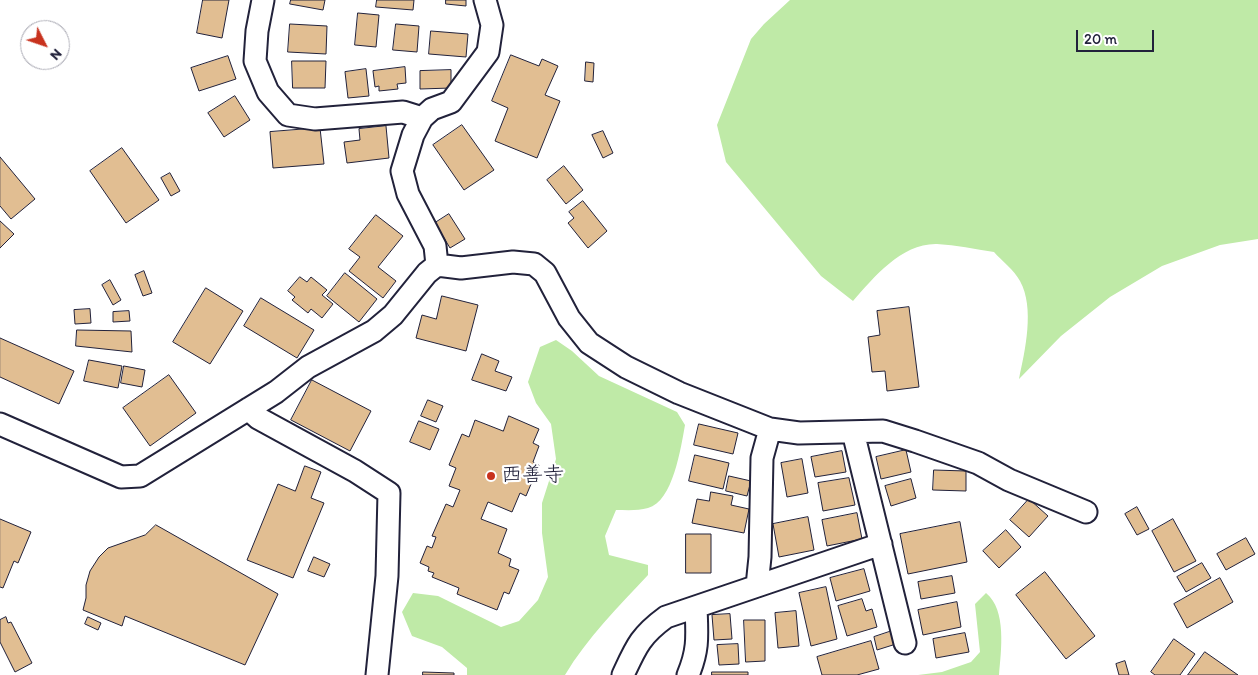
<!DOCTYPE html>
<html>
<head>
<meta charset="utf-8">
<style>
	body { margin:0 }
	#map { position:relative; width:1258px; height:675px; overflow:hidden; background:#fff; font-family:Itim,sans-serif }
	canvas { display:block }
	.north { position:absolute; left:20px; top:20px; width:50px; height:50px; box-sizing:border-box; background:#fff; border:1px solid #a7a7b1; border-radius:50%; rotate:131deg; font-size:14px; font-weight:700; line-height:20px; text-align:center; color:#22223b }
	.north::after { content:''; display:block; margin:auto; width:18px; height:22px; background:#c8321e; clip-path:polygon(50% 0,100% 100%,50% 72%,0 100%) }
	.scale { position:absolute; left:1076px; top:30px; width:78px; height:22px; box-sizing:border-box; border:2px solid #22223b; border-top:0; padding-left:6px; font-size:15px; line-height:18px; white-space:nowrap; color:#22223b; -webkit-text-stroke:4px #fff; paint-order:stroke }
</style>
</head>
<body>
<div id="map">
<canvas width="1258" height="675"></canvas>
<div class="north">N</div>
<div class="scale">20 m</div>
</div>
<script>
const ctx = document.querySelector('canvas').getContext('2d');
ctx.lineJoin = 'round';
function fillPath(path, color) { ctx.fillStyle = color; ctx.fill(path, 'evenodd'); }
function strokePath(path, color, width, dash) { ctx.strokeStyle = color; ctx.lineWidth = width; ctx.lineCap = dash ? 'butt' : 'round'; ctx.setLineDash(dash || []); ctx.stroke(path); }
function label(font, color, halo, rows, align = 'center') {
  ctx.font = font + ' Itim,"Klee One",sans-serif'; ctx.lineWidth = 4.5; ctx.setLineDash([]); ctx.textBaseline = 'middle'; ctx.strokeStyle = halo; ctx.fillStyle = color; for (const [text, x, y, turn = 0] of rows) {
    ctx.save(); ctx.translate(x, y); ctx.rotate((+turn || 0) * Math.PI / 180); ctx.textAlign = isNaN(turn) ? turn : align; if (halo) ctx.strokeText(text, 0, 0); ctx.fillText(text, 0, 0); ctx.restore();
  }
}
fillPath(new Path2D(`
	M790 0H1258V239L1220 245 1162 266 1110 297 1061 336 1019 379C1025 351 1035 308 1020 281 1014 270 1002 261 994 252 975 249 956 245 937 244 902 243 874 277 853 301L821 276 726 162 717 125 751 39 764 24Z
	M556 340 572 351 599 376 677 412 685 425C681 447 673 502 648 508 638 511 626 510 616 510L605 536 609 555 648 565V575C619 606 587 638 565 675H467V668L442 647 412 636 402 612 413 593 438 596 501 627 519 621 538 600 548 577 542 533V503L556 459 551 424 536 403 528 382 540 347Z
	M986 593C1007 610 1001 651 999 675H918L942 672 971 662 980 652 975 604Z`), '#bfeaa7');
const building = new Path2D(`
	M203 0H229L222 38 197 33Z
	M291 0H325L323 10 290 4Z
	M377 0H414L413 10 376 7Z
	M446 0H466V6L446 4Z
	M358 13 379 15 376 47 355 45Z
	M290 24 327 26 326 54 288 52Z
	M396 24 419 26 417 52 393 50Z
	M431 31 468 34 466 57 429 54Z
	M511 55 539 66 542 59 558 66 545 95 560 101 537 158 495 141 508 108 492 101Z
	M228 56 236 79 199 91 191 68Z
	M292 61H326L325 88H293Z
	M586 62 594 63 593 82 585 81Z
	M405 67 406 83 397 84 398 89 379 91V86L375 87 373 71Z
	M366 69 369 96 348 98 345 72Z
	M451 70V88L420 89V71Z
	M235 96 250 120 224 137 208 113Z
	M462 125 494 170 464 190 433 145Z
	M386 126 389 158 347 163 344 142 360 140 359 129Z
	M320 128 324 164 273 168 270 132Z
	M603 131 613 153 603 158 592 135Z
	M122 148 159 200 126 223 90 171Z
	M0 157 35 199 11 219 0 206Z
	M564 166 583 190 566 204 547 180Z
	M170 173 180 191 171 196 161 178Z
	M583 201 607 231 588 248 568 223 574 218 569 212Z
	M449 214 465 239 450 248 435 223Z
	M376 215 403 236 378 267 396 281 383 298 349 271 360 257 349 249Z
	M0 221 14 234 0 248Z
	M144 271 152 293 143 296 135 275Z
	M345 273 377 299 359 322 327 296Z
	M300 277 307 282 311 277 327 290 322 295 333 304 322 318 311 309 308 313 292 300 295 297 288 291Z
	M110 280 121 300 113 305 102 285Z
	M206 288 243 311 210 364 173 342Z
	M442 296 478 305 466 351 416 338 422 315 436 319Z
	M261 298 314 330 297 358 244 326Z
	M909 307 919 387 887 391 885 371 872 372 868 337 880 335 877 311Z
	M90 309 91 323 75 324 74 310Z
	M129 311 130 321 113 322V312Z
	M77 330 131 331 132 352 76 346Z
	M0 338 74 371 59 404 0 377Z
	M482 354 499 361 495 371 512 377 506 391 472 380Z
	M89 360 122 366 118 388 84 381Z
	M124 366 145 370 142 387 121 383Z
	M169 375 196 413 150 446 123 408Z
	M312 380 371 411 350 451 291 420Z
	M428 400 443 406 436 422 421 416Z
	M509 416 539 429 533 443 539 446 533 462 539 465 526 496 520 493 512 512 488 502 481 519 507 529 498 553 511 559 509 566 519 570 509 594 504 592 497 610 457 594 459 588 432 577 434 573 428 571 429 567 420 563 427 546 432 548 436 537 432 536 446 504 453 507 460 490 449 486 456 468 449 465 462 434 469 437 475 420 503 431Z
	M419 421 439 429 430 450 410 442Z
	M699 424 738 433 733 454 694 445Z
	M906 450 911 472 881 479 876 457Z
	M842 451 846 472 815 477 811 457Z
	M695 455 729 463 723 489 689 481Z
	M802 459 808 493 787 497 781 463Z
	M305 466 321 472 311 498 324 503 293 578 247 560 278 484 295 491Z
	M934 470 966 471V491L933 490Z
	M729 476 751 481 747 496 726 491Z
	M849 478 855 505 823 511 818 483Z
	M911 479 916 498 891 506 885 486Z
	M711 492 733 496 731 505 749 509 744 533 692 523 697 499 709 501Z
	M1029 499 1048 516 1029 537 1010 520Z
	M1137 507 1149 529 1137 535 1125 514Z
	M857 513 862 539 827 546 822 520Z
	M808 517 814 550 779 557 773 524Z
	M0 519 31 532 18 563 14 561 3 588 0 587Z
	M1173 519 1196 561 1174 572 1152 531Z
	M960 522 967 562 908 574 900 534Z
	M156 525 278 594 245 665 125 616 122 626 83 610 86 598V585L90 571 99 557 108 548 145 535Z
	M1006 530 1021 547 999 568 983 551Z
	M686 534H711V573H686Z
	M1246 538 1255 554 1226 570 1217 554Z
	M314 557 330 564 324 577 308 571Z
	M1202 563 1211 578 1186 592 1177 577Z
	M864 569 870 591 836 601 830 578Z
	M1045 572 1095 636 1066 659 1016 595Z
	M952 576 955 593 921 599 918 582Z
	M1220 578 1233 602 1187 628 1174 604Z
	M826 587 837 639 811 646 799 593Z
	M862 599 866 611 872 609 877 627 847 636 838 606Z
	M957 602 961 627 923 635 918 610Z
	M796 611 799 646 778 648 775 613Z
	M730 614 732 639 714 640 712 615Z
	M6 617 8 623 11 622 32 663 15 672 0 642V620Z
	M88 617 101 623 98 630 85 624Z
	M744 620H765V661L746 662Z
	M892 631 896 644 877 650 874 637Z
	M965 633 969 652 936 658 933 639Z
	M1174 639 1195 654 1180 675H1155L1151 672Z
	M871 641 879 669 857 675H822L817 657Z
	M738 644 739 664 719 665 717 645Z
	M1205 652 1238 675H1188Z
	M1125 661 1129 675H1119L1116 664Z
	M423 672 454 673V675H423Z
	M712 672H748V675H712Z`);
fillPath(building, '#e1be92');
strokePath(building, '#22223b', 1);
const street = new Path2D(`
	M263 0 257 31 255 61 268 92 288 115 315 119 403 112 422 118
	M437 265 435 246 408 194 402 171 413 135 422 118 432 109 451 102 488 52 492 25 485 0
	M248 409 258 418 355 471 389 493 387 576 377 675
	M0 424 121 477 140 476 276 392 308 367 374 331 393 315 427 273 437 265 461 268 513 262 534 264 545 273 569 318 589 343 626 367 679 393 770 429 799 433 883 431 915 441 978 463 1009 480 1086 512
	M853 432 905 643
	M757 586 760 557 762 458 770 429
	M623 675C636 647 640 636 666 617L881 544
	M688 675C699 649 697 635 696 607`);
strokePath(street, '#22223b', 25);
strokePath(street, '#fff', 21);
for (const [x, y, r, color] of [
	[491,476,5,"#c8321e"]
]) { const dot = new Path2D(); dot.arc(x, y, r, 0, 2 * Math.PI); ctx.fillStyle = color; ctx.fill(dot); strokePath(dot, '#fff', 2); }
label('21px', '#22223b', '#fff', [
	["西善寺",501,476]
], 'left');
</script>
</body>
</html>
